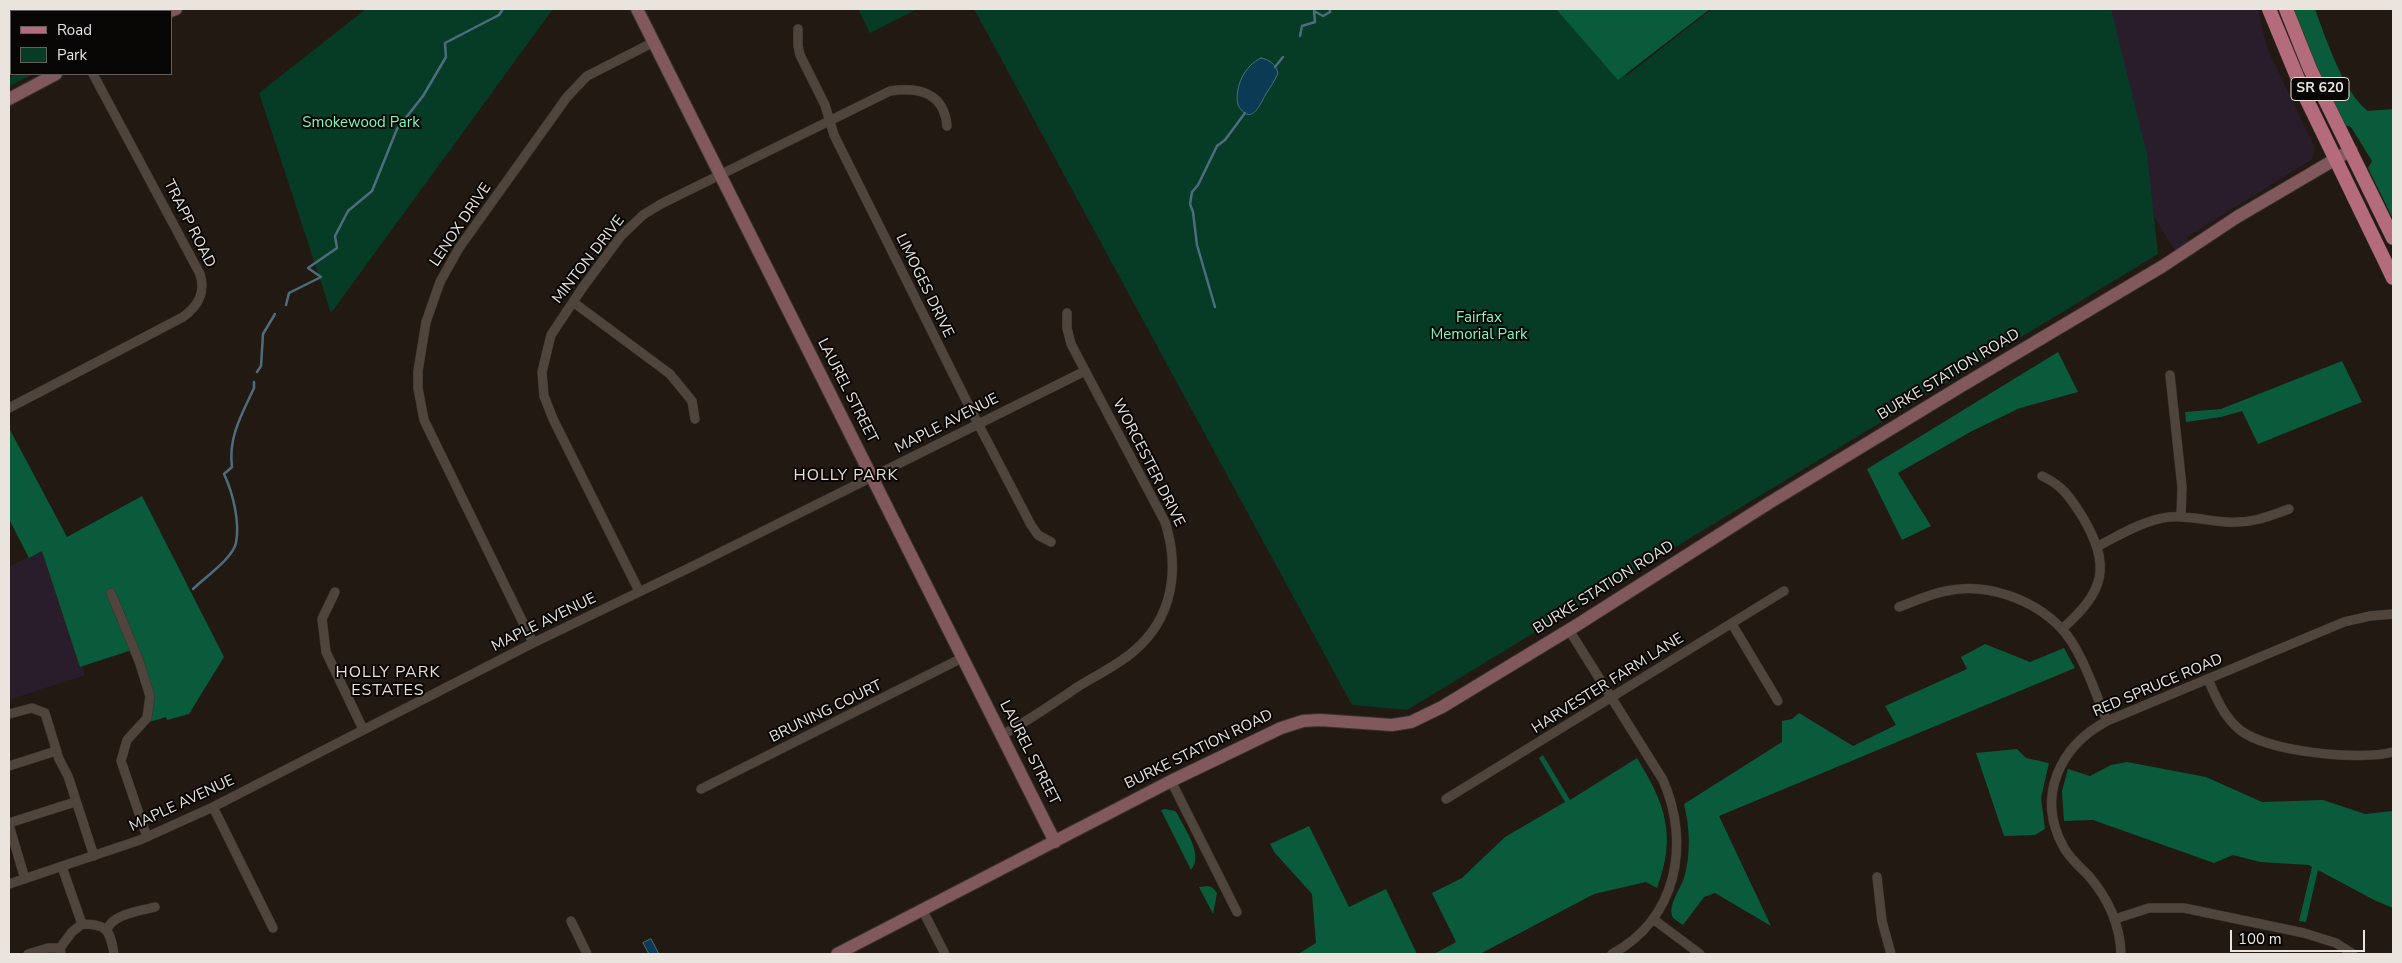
<!DOCTYPE html>
<html>
<head>
<meta charset="utf-8">
<style>
	body { margin:0 }
	#map { position:relative; width:2402px; height:963px; overflow:hidden; background:#221912; font-family:"Nunito Sans",sans-serif }
	canvas { display:block }
	.frame { position:absolute; inset:0; border:10px solid #eae4df; pointer-events:none }
	.legend { position:absolute; left:10px; top:10px; width:162px; height:65px; box-sizing:border-box; background:#080604; border:1px solid #625f5c; margin:0; padding:6px 9px; list-style:none; font-size:15px; color:#eae4df }
	.legend li { display:flex; align-items:center; gap:10px; height:25px }
	.legend b { width:25px; border:1px solid #625f5c }
	.scale { position:absolute; left:2230px; top:930px; width:135px; height:22px; box-sizing:border-box; border:2px solid #eae4df; border-top:0; padding-left:6px; font-size:15px; line-height:18px; white-space:nowrap; color:#eae4df; -webkit-text-stroke:4px #080604; paint-order:stroke }
</style>
</head>
<body>
<div id="map">
<canvas width="2402" height="963"></canvas>
<div class="frame"></div>
<ul class="legend">
<li><b style="height:6px;background:#b46c7c"></b>Road</li>
<li><b style="height:14px;background:#063b26"></b>Park</li>
</ul>
<div class="scale">100 m</div>
</div>
<script>
const ctx = document.querySelector('canvas').getContext('2d');
ctx.lineJoin = 'round';
function fillPath(path, color) { ctx.fillStyle = color; ctx.fill(path, 'evenodd'); }
function strokePath(path, color, width, dash) { ctx.strokeStyle = color; ctx.lineWidth = width; ctx.lineCap = dash ? 'butt' : 'round'; ctx.setLineDash(dash || []); ctx.stroke(path); }
function label(font, color, halo, rows, align = 'center') {
  ctx.font = font + ' "Nunito Sans",sans-serif'; ctx.lineWidth = 4; ctx.setLineDash([]); ctx.textBaseline = 'middle'; ctx.strokeStyle = halo; ctx.fillStyle = color; for (const [text, x, y, turn = 0] of rows) {
    ctx.save(); ctx.translate(x, y); ctx.rotate((+turn || 0) * Math.PI / 180); ctx.textAlign = isNaN(turn) ? turn : align; if (halo) ctx.strokeText(text, 0, 0); ctx.fillText(text, 0, 0); ctx.restore();
  }
}
fillPath(new Path2D(`
	M2088 9H2258L2267 48 2314 146V154L2311 160 2187 237 2192 245 2177 254 2119 159Z
	M43 549 85 675 9 700V567Z`), '#291d2b');
fillPath(new Path2D(`
	M9 9H156L151 11H11V74H34L9 87Z`), '#2c1f13');
fillPath(new Path2D(`
	M366 9H553L331 313 259 93Z
	M858 9H917L870 33Z
	M974 9H1555L1626 76 1712 9H2111L2147 154 2158 254 1407 710 1352 705Z
	M16 74H33L9 86V78Z`), '#063b26');
fillPath(new Path2D(`
	M1556 9H1710L1618 80Z
	M2292 9H2315C2325 36 2344 94 2368 111L2393 109V219L2368 168 2372 161 2351 127 2344 125 2323 82Z
	M2058 352 2078 392 2020 408 1972 431 1898 473 1931 526 1902 540 1867 469Z
	M2342 361 2362 402 2258 444 2242 411 2221 417 2186 422 2185 412 2221 409Z
	M9 428 67 537 142 496 224 657 189 714 167 720 166 717 143 724 149 708 135 649 80 667 42 551 29 558 9 519Z
	M1985 644 2030 662 2064 648 2075 668 1719 816 1771 926 1715 893 1704 897 1683 925 1673 918C1667 906 1680 890 1684 878 1691 853 1690 829 1684 804L1782 742V721L1792 719 1799 713 1853 746 1896 725 1885 706 1967 669 1961 657Z
	M2017 749 2026 758 2049 763 2041 798 2045 829 2035 835 2004 836 1976 753Z
	M1543 755 1570 800 1637 758C1665 804 1677 835 1657 888L1646 882 1594 894 1480 954H1434L1456 942 1432 893 1462 878 1505 837 1565 802 1539 758Z
	M2127 762 2206 777 2262 802 2323 800 2365 814 2393 811V908L2374 900 2318 870 2306 922 2299 921 2312 867 2309 865 2260 862 2233 855 2214 863 2093 820 2064 821 2062 791 2068 769 2090 776 2111 765Z
	M1165 809 1175 811 1178 815C1185 830 1204 855 1191 870L1161 810Z
	M1309 826 1349 907 1386 889 1417 954H1298L1316 943 1312 894 1275 853 1270 844Z
	M1208 886 1213 888 1217 893 1213 914 1199 887Z`), '#095b3c');
const water = new Path2D(`
	M1261 58C1269 59 1276 65 1278 73 1275 81 1270 87 1266 94 1259 106 1251 127 1238 105 1234 87 1245 65 1261 58Z
	M651 939 659 954H649L643 943Z`);
fillPath(water, '#0a3a54');
strokePath(water, '#4d6d7e', 1);
strokePath(new Path2D(`
	M1300 36 1302 26 1315 22 1314 11 1323 16 1330 12V9
	M1275 67 1283 57
	M286 305 289 293 321 277 308 268 337 248 335 236 348 211 372 191 397 129 423 96 446 57 445 43 499 15 503 9
	M1215 307 1197 245 1193 212 1190 204 1192 192 1198 185 1217 146 1225 140 1245 113
	M257 372 261 366 263 334 275 314
	M193 589C204 578 233 558 236 543 240 522 233 493 224 474L232 467C228 437 242 414 254 388V382`), '#4d6d7e', 2.5);
const street = new Path2D(`
	M798 29V46L800 55 825 105 834 135 972 412 1031 525 1038 535 1051 542
	M573 302 670 374 692 401 695 419
	M2170 375 2182 487 2181 516
	M9 408 183 317C198 306 206 293 200 274L93 74
	M2042 476C2062 485 2070 497 2082 516 2112 566 2105 591 2062 629
	M2098 546C2120 535 2144 520 2169 517 2188 515 2207 521 2226 522 2249 524 2268 517 2289 509
	M639 591 553 419 544 396 542 372 551 335 583 287 621 236 643 215 661 204 890 91C918 87 944 92 947 126
	M335 592 322 619 326 652 363 729
	M111 593 139 661 150 696 147 718 127 740 121 761 147 837
	M1899 607C1915 601 1930 594 1946 591 1986 582 2033 599 2061 628 2082 650 2095 693 2107 721
	M1732 624 1778 701
	M1569 630 1663 780C1691 844 1677 919 1612 954
	M533 643 424 420 418 388V371L426 322 440 282 459 248 567 97 587 76 654 42
	M2208 679C2216 698 2224 717 2240 730 2268 752 2360 761 2393 752
	M9 714 32 708 45 713 59 759 68 776 94 856
	M1002 735C1028 721 1054 703 1079 686 1097 675 1118 665 1134 651 1173 618 1180 569 1165 522L1071 344 1067 328V313
	M9 766 56 751
	M1171 781 1237 912
	M701 789 962 658
	M1446 799 1784 591
	M213 807 273 928
	M9 823 75 802
	M9 825 25 879
	M62 867 82 924
	M1877 877 1882 921 1891 954
	M9 884 140 840 213 807 533 643 691 567 1085 371
	M923 911 945 954
	M1653 919 1700 954
	M2115 919 2149 908H2184L2304 933 2336 943 2353 954
	M571 921 587 954
	M107 930C112 914 140 911 155 907
	M28 954 48 948H60
	M61 954 60 948 72 932 82 924C107 924 110 930 114 954
	M2121 954C2120 924 2108 898 2088 875 2079 866 2069 858 2063 846 2036 796 2060 746 2107 721L2344 622 2370 616 2393 614`);
const secondary = new Path2D(`
	M637 9 1055 842
	M171 11 176 9
	M9 99 56 74
	M837 954 1171 781 1281 728 1303 721 1320 720 1392 725 1411 722 1442 707 1577 625 1769 503 1963 385 2163 266 2237 217 2351 150`);
const primary = new Path2D(`
	M2269 9 2305 96 2393 278
	M2286 9 2310 69 2393 238`);
strokePath(street, '#38322e', 10);
strokePath(secondary, '#38322e', 14);
strokePath(primary, '#38322e', 15);
strokePath(street, '#4f453d', 9);
strokePath(secondary, '#81585c', 12);
strokePath(primary, '#b46c7c', 14);
for (const [x, y, w] of [
	[2320,89,58]
]) { const box = new Path2D(); box.roundRect(x - w / 2, y - 11.5, w, 23, 4); ctx.fillStyle = '#080604'; ctx.fill(box); strokePath(box, '#eae4df', 1); }
label('bold 14px', '#eae4df', null, [
	["SR 620",2320,89]
]);
label('15px', '#7cfbbe', '#080604', [
	["Smokewood Park",361,123],
	["Fairfax",1479,318],
	["Memorial Park",1479,335]
]);
label('15px', '#eae4df', '#080604', [
	["TRAPP ROAD",189,224,63],
	["LENOX DRIVE",461,225,-56],
	["MINTON DRIVE",589,260,-52],
	["LIMOGES DRIVE",924,286,64],
	["BURKE STATION ROAD",1949,375,-31],
	["LAUREL STREET",847,391,63],
	["MAPLE AVENUE",947,424,-27],
	["WORCESTER DRIVE",1148,463,63],
	["BURKE STATION ROAD",1604,588,-32],
	["MAPLE AVENUE",544,623,-26],
	["HARVESTER FARM LANE",1608,684,-32],
	["RED SPRUCE ROAD",2158,686,-23],
	["BRUNING COURT",826,712,-26],
	["BURKE STATION ROAD",1199,750,-26],
	["LAUREL STREET",1029,753,63],
	["MAPLE AVENUE",182,804,-25]
]);
ctx.letterSpacing = '1px';
label('16px', '#ebdfd5', '#080604', [
	["HOLLY PARK",846,476],
	["HOLLY PARK",388,673],
	["ESTATES",388,691]
]);
ctx.letterSpacing = '0px';
</script>
</body>
</html>
